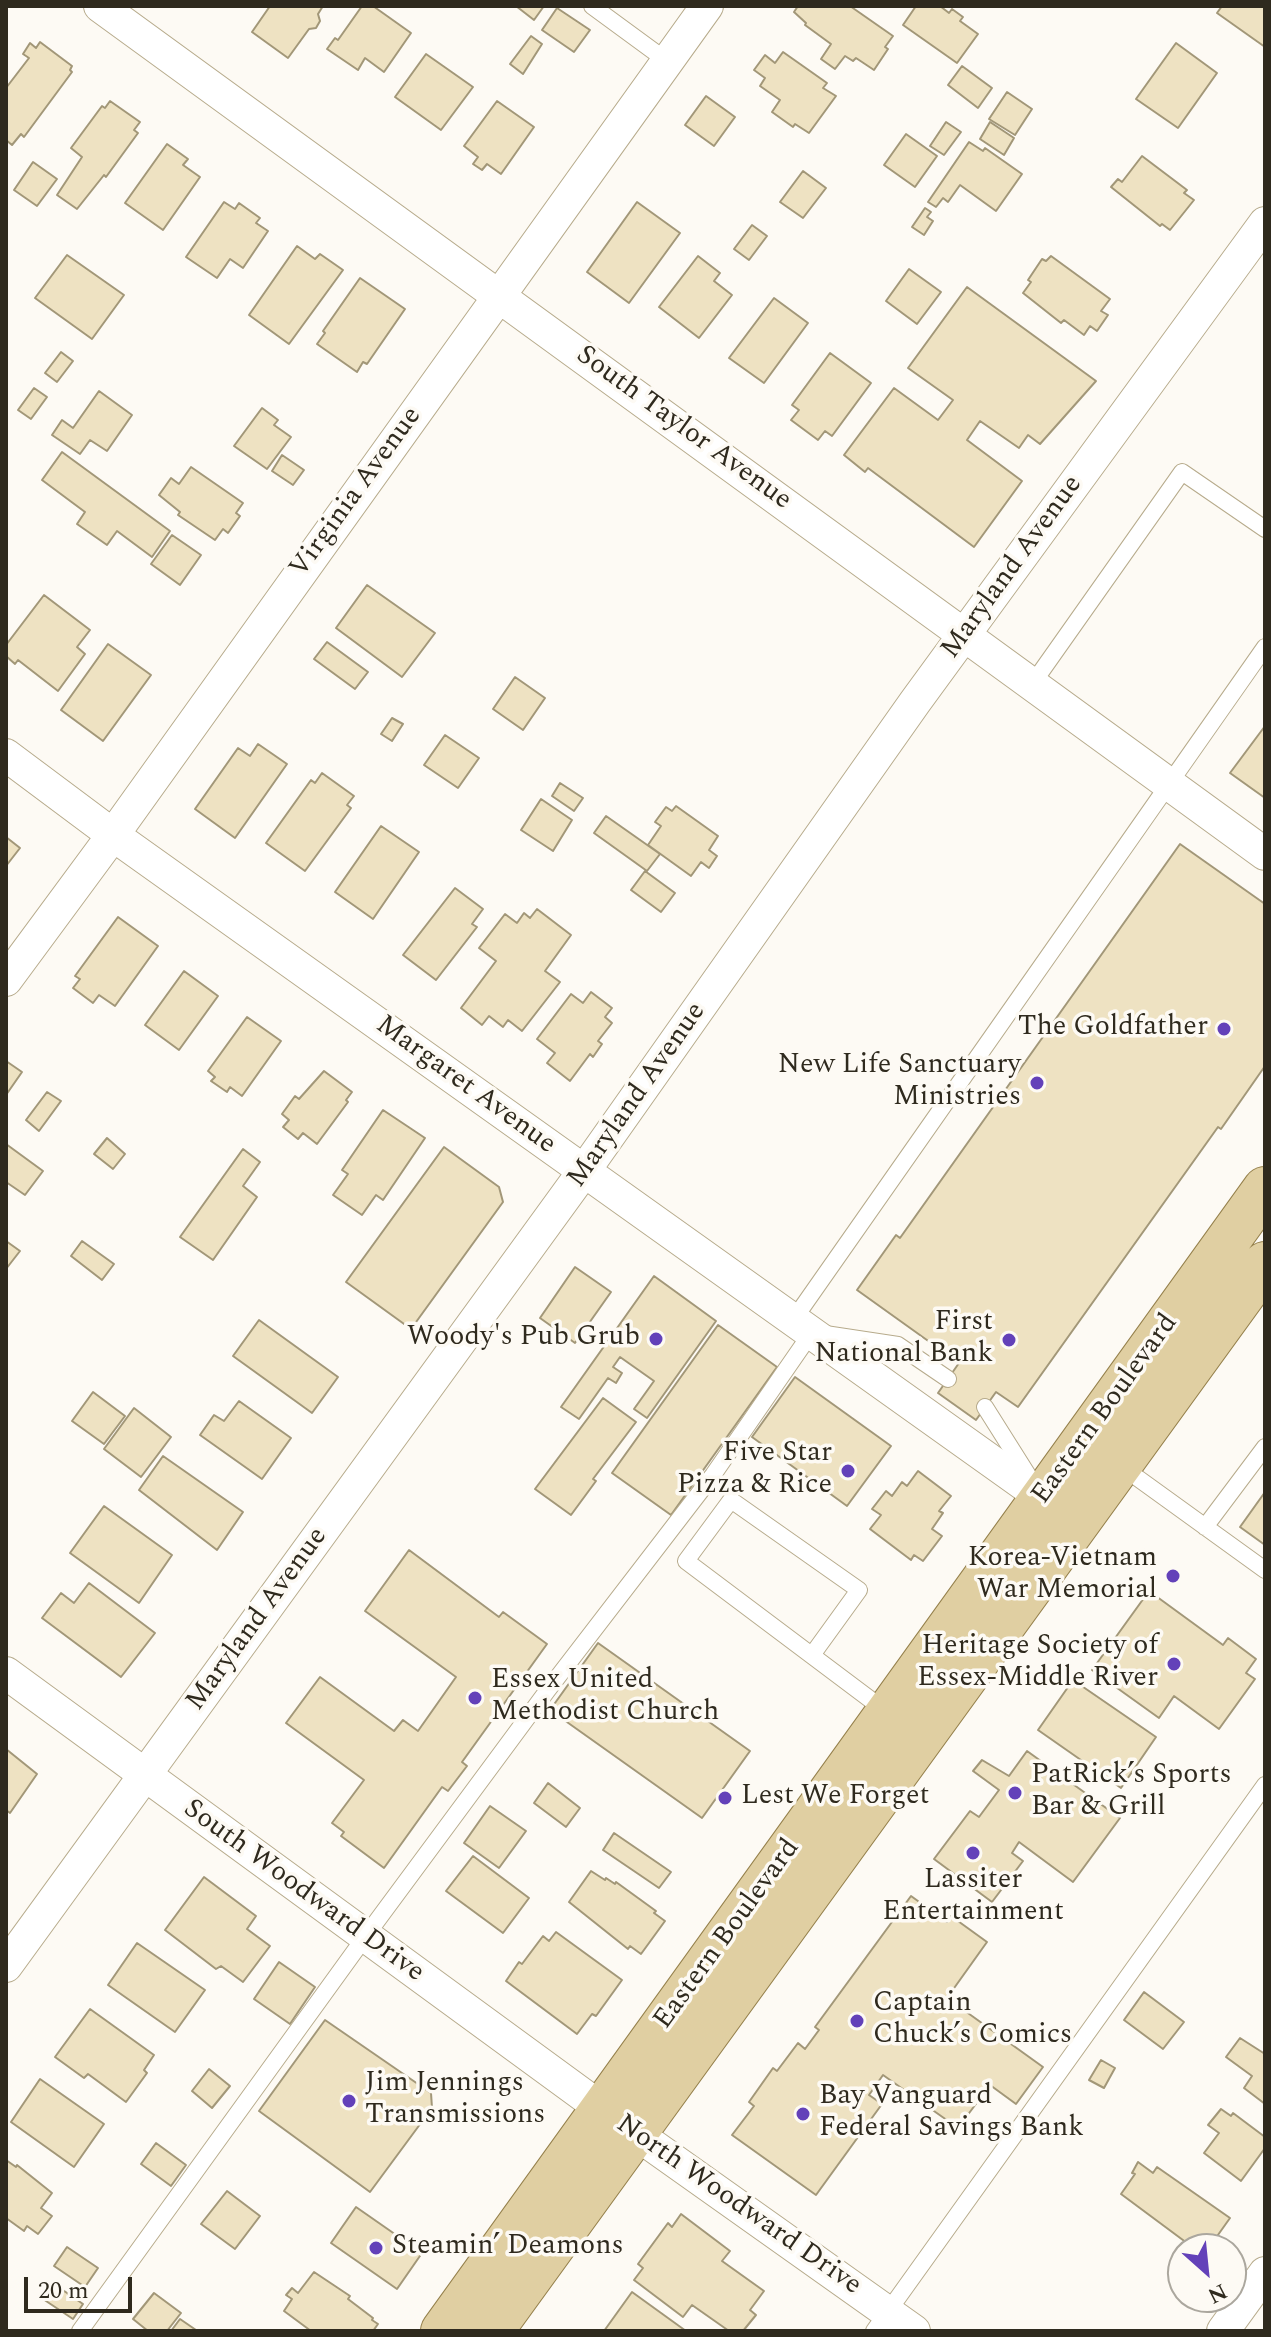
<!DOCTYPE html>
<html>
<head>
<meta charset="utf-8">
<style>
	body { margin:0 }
	#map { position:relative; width:1271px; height:2337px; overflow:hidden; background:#fdfaf4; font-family:Spectral,serif }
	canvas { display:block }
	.frame { position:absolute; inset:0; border:8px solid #2f2a1e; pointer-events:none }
	.north { position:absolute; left:1167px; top:2233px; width:80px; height:80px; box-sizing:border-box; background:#fdfaf4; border:2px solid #aba79e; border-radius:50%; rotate:153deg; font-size:22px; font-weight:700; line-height:32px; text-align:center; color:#2f2a1e }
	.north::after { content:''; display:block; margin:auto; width:28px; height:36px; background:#6341b9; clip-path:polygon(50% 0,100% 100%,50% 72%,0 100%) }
	.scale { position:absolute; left:24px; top:2277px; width:108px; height:36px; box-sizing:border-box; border:4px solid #2f2a1e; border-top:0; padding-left:10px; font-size:24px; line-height:28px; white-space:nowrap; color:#2f2a1e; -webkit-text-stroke:6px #fdfaf4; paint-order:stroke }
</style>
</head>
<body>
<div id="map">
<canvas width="1271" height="2337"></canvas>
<div class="frame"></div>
<div class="north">N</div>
<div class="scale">20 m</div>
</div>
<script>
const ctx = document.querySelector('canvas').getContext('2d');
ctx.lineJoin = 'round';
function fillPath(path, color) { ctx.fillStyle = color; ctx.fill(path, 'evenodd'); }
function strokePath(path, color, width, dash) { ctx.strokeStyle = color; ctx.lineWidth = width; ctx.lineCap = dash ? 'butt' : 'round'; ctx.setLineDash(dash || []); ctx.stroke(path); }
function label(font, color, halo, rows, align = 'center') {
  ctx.font = font + ' Spectral,serif'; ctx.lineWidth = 7; ctx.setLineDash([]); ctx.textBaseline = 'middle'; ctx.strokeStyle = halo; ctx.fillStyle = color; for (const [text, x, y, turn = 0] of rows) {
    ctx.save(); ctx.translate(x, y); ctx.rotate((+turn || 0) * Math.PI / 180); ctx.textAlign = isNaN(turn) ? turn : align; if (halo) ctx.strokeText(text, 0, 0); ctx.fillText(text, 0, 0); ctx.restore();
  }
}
const building = new Path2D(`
	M270 6H323L318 14 320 21 316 28 309 29 288 58 252 32Z
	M362 6H373L411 33 384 72 365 58 358 70 327 49 335 38 338 40Z
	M516 6H544L534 20Z
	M798 6H850L893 36 885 47 888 49 874 70 856 58 853 61 845 56 835 69 821 59 831 44 805 25 806 23 794 12Z
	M916 6H940L949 13 952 9 963 17 960 21 978 34 957 63 903 25Z
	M1222 6H1265V47L1217 13Z
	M557 8 590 30 574 52 542 30Z
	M531 36 542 44 523 74 510 64Z
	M40 42 72 66 70 70 72 72 24 137 21 134 12 145 6 140V88L29 58 23 54 30 43 36 48Z
	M1176 43 1217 73 1178 128 1136 99Z
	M783 52 827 83 823 88 836 96 809 133 795 124 793 127 772 112 780 100 760 86 765 78 754 70 765 55 775 63Z
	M426 54 473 87 441 130 395 97Z
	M962 66 992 88 978 108 948 85Z
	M1007 92 1032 109 1015 135 989 119Z
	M706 96 735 117 714 146 685 125Z
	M110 101 140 122 134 130 138 133 106 177 104 175 77 209 57 195 82 157 71 148 102 106 105 108Z
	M497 101 534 127 501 174 487 164 482 170 473 164 478 157 464 146Z
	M946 122 961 132 944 155 930 146Z
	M990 122 1014 138 1004 155 980 139Z
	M906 134 937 156 915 187 884 165Z
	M969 142 983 151 985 148 1022 174 996 211 960 185 948 202 943 198 936 207 928 202Z
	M167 144 188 159 183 165 200 177 163 230 125 203Z
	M1142 156 1187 190 1184 193 1194 200 1170 230 1162 224 1160 226 1111 187 1118 179 1122 182Z
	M33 162 57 179 37 206 14 190Z
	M803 171 826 188 803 218 780 202Z
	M224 202 235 209 239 203 260 218 256 223 268 231 243 268 230 259 217 278 186 257Z
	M637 202 680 233 629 303 587 272Z
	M925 208 931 212 927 217 933 221 924 235 912 227Z
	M752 225 767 236 749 260 734 249Z
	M297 246 315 259 320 254 343 270 289 344 249 315Z
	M67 255 124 295 92 339 35 298Z
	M698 256 720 273 714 281 732 295 699 338 659 307Z
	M1051 256 1110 299 1101 311 1108 315 1097 331 1090 326 1084 335 1064 320 1061 323 1023 293 1031 282 1028 280 1042 259 1046 261Z
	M909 269 941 292 917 324 886 301Z
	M360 278 405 309 367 364 363 362 357 372 317 344 325 333 323 331Z
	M967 287 1096 381 1040 444 1028 435 1019 448 980 421 967 440 1022 481 974 547 868 468 865 472 844 455 894 388 938 420 953 400 908 368Z
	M774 298 808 323 764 383 729 358Z
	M61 352 73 361 57 382 45 373Z
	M830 353 871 383 832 436 825 431 818 440 791 420 799 410 792 405Z
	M34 388 47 397 31 419 18 410Z
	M99 391 132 415 107 451 90 440 80 454 52 435 62 420 73 428Z
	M262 408 278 420 274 425 291 437 267 469 234 446Z
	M62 452 170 531 152 557 117 531 107 545 77 524 85 512 42 480Z
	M282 455 304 470 293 485 272 471Z
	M191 467 243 503 236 513 240 516 228 533 223 529 215 540 178 515 180 512 159 495 171 478 179 484Z
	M172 535 201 555 180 585 151 564Z
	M367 585 435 633 402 677 336 628Z
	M44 595 90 630 77 647 85 654 58 691 18 660 15 664 6 656V645Z
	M327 642 368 672 355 689 314 659Z
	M108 644 151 675 103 741 61 710Z
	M515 677 545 698 523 730 493 709Z
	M392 718 403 724 392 741 381 734Z
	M1265 726V798L1230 773Z
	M445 735 479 758 458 788 424 765Z
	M258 744 287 764 235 838 195 809 238 748 250 756Z
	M322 773 354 796 347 805 351 808 305 871 266 843 311 780 315 783Z
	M560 783 583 798 574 811 552 796Z
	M541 799 572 820 553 851 521 830Z
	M676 806 718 836 709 850 717 856 709 868 701 862 691 876 648 845 661 826 655 822 666 807 672 811Z
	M606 816 660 854 647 871 594 833Z
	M381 826 419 852 373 919 335 892Z
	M6 837 20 848 6 866Z
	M1180 844 1265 904V1066L1221 1129 1218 1127 1018 1407 996 1392 976 1420 938 1393 959 1363 857 1290 896 1235 900 1238Z
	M645 871 675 893 661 912 631 890Z
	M455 888 483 909 472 924 477 927 436 980 403 955Z
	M537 909 571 935 545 971 560 982 522 1031 508 1020 503 1027 489 1016 482 1025 461 1008 496 961 479 948 505 914 517 923 524 913 530 918Z
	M118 917 158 946 115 1006 99 995 93 1003 73 988 80 979 75 976Z
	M184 971 218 996 179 1050 145 1025Z
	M591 992 612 1008 605 1017 612 1023 598 1041 602 1044 593 1057 590 1054 570 1081 547 1063 555 1053 537 1039 571 994 583 1003Z
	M247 1017 281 1041 242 1096 230 1087 227 1092 211 1081 215 1077 208 1071Z
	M6 1061 22 1072 6 1095Z
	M324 1071 352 1092 346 1100 348 1102 317 1144 303 1133 298 1139 283 1127 289 1120 282 1114 295 1096 299 1099Z
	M47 1092 61 1101 39 1131 26 1120Z
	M383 1110 425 1138 383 1200 376 1195 362 1215 333 1195 348 1174 342 1170Z
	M107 1138 125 1154 113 1169 94 1154Z
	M6 1144 43 1171 25 1195 6 1182Z
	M444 1147 499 1187 503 1202 411 1329 346 1282Z
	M243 1149 260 1162 243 1186 257 1197 213 1260 180 1237Z
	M6 1241 20 1251 6 1269Z
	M82 1241 114 1264 102 1280 71 1256Z
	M575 1267 611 1292 575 1343 540 1318Z
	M654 1276 716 1321 647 1418 634 1409 654 1381 620 1357 613 1367 622 1373 616 1383 608 1378 579 1419 561 1407Z
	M259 1320 338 1377 312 1413 233 1356Z
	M718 1325 777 1367 671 1515 612 1473Z
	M795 1377 891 1446 847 1506 752 1437Z
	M93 1392 125 1416 104 1444 72 1421Z
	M603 1398 636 1422 593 1479 596 1481 571 1515 535 1489Z
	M239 1401 291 1438 262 1479 200 1435 214 1415 224 1421Z
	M134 1408 171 1437 141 1477 104 1449Z
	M163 1456 243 1512 217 1550 139 1490Z
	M918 1471 951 1496 939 1511 943 1513 932 1529 942 1536 923 1561 914 1555 911 1560 870 1529 881 1515 872 1509 886 1491 892 1496 902 1482 907 1486Z
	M1265 1492V1545L1240 1527Z
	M104 1506 172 1555 139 1603 70 1553Z
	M409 1550 499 1617 503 1612 547 1644 462 1762 467 1766 448 1791 442 1787 384 1868 341 1836 344 1832 332 1823 364 1780 286 1723 320 1677 394 1731 403 1720 418 1731 456 1677 365 1611Z
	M89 1583 155 1633 121 1677 42 1618 61 1593 74 1603Z
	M1149 1591 1223 1645 1228 1638 1256 1659 1246 1673 1255 1679 1219 1729 1174 1696 1159 1718 1092 1670Z
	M598 1643 750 1751 702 1818 550 1710Z
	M1073 1680 1156 1737 1121 1788 1038 1730Z
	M6 1749 37 1774 10 1813 6 1810Z
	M1027 1751 1120 1818 1073 1882 1019 1842 1012 1853 1023 1861 992 1902 934 1859 970 1811 979 1817 999 1790 973 1771 982 1760 1009 1776Z
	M548 1783 580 1808 566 1827 534 1803Z
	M490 1806 526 1831 499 1868 464 1843Z
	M614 1833 671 1872 659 1888 603 1850Z
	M473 1856 529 1898 503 1933 446 1891Z
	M591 1871 605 1880 606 1878 615 1884 616 1882 656 1911 654 1913 665 1921 641 1954 630 1946 628 1949 569 1902Z
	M204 1877 256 1916 247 1929 270 1946 243 1982 221 1966 216 1969 165 1930Z
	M911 1896 947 1922 951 1916 987 1942 947 1998 1043 2067 1016 2104 990 2085 958 2128 883 2075 869 2095 882 2104 816 2195 732 2135 754 2106 749 2102 773 2068 777 2071 798 2043 805 2049 819 2030 815 2027Z
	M556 1932 622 1980 596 2016 592 2014 577 2034 506 1981 519 1962 522 1964 543 1936 549 1941Z
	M137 1943 205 1990 175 2032 108 1985Z
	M279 1962 315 1987 290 2024 254 1999Z
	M1144 1992 1184 2022 1163 2049 1124 2020Z
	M90 2009 154 2055 144 2070 147 2073 126 2102 88 2074 84 2078 55 2057Z
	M325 2020 431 2093 432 2108 370 2192 259 2111Z
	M1240 2038 1265 2054V2104L1244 2088 1252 2076 1226 2057Z
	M1101 2060 1115 2068 1104 2088 1089 2080Z
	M209 2069 230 2086 212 2108 192 2091Z
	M40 2079 104 2124 74 2167 11 2122Z
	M1221 2109 1231 2116 1233 2113 1265 2137V2148L1241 2181 1204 2153 1219 2133 1208 2125Z
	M156 2143 186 2165 171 2186 141 2164Z
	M6 2160 16 2167 17 2165 52 2193 41 2208 52 2216 38 2234 27 2226 24 2231 6 2218Z
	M1138 2162 1153 2173 1157 2167 1230 2218 1208 2249H1195L1121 2194 1135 2174 1132 2173Z
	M227 2191 260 2216 235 2249 201 2224Z
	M356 2207 422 2253 397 2289 331 2243Z
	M681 2214 730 2251 722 2261 764 2291 750 2310 756 2315 743 2331H729L692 2305 683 2317 634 2280 643 2268 638 2264 668 2223 672 2227Z
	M67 2247 98 2268 85 2287 54 2266Z
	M314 2272 350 2296 348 2299 373 2318 372 2320 378 2324 373 2331H311L284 2311 292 2299 286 2295 292 2288 298 2293Z
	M54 2284 83 2304 73 2319 43 2299Z
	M632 2292 686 2331H604Z
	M154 2293 181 2313 167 2331H148L133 2319Z
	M180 2319 196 2330 195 2331H171Z`);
fillPath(building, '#eee2c2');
strokePath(building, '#a29778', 2);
const lane = new Path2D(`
	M592 6 667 61
	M1033 683 1182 472 1265 529
	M794 1319 1265 647
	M985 1407 1031 1480
	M1121 1466 1265 1570
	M1205 1527 1265 1447
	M812 1655 859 1590 731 1500 686 1561 887 1712
	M80 2331 365 1937 547 1691 713 1475 812 1332 898 1345 948 1379
	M874 2331 1265 1785`);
const street = new Path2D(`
	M100 6 1265 854
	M6 755 113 835 1043 1498
	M6 980 113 835 707 6
	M6 1673 635 2133 914 2331
	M6 1966 584 1171 915 702 1265 223
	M1223 2331 1265 2273`);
const primary = new Path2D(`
	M443 2331 1265 1189
	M491 2331 1265 1264`);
strokePath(lane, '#b7ab8c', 18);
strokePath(street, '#b7ab8c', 34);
strokePath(primary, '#95804c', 46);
strokePath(lane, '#fff', 16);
strokePath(street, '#fff', 32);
strokePath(primary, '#e0cfa2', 44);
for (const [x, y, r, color] of [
	[1224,1029,8,"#6341b9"],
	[1037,1083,8,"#6341b9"],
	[656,1339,8,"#6341b9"],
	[1009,1340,8,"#6341b9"],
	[848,1471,8,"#6341b9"],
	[1173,1576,8,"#6341b9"],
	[1174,1664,8,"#6341b9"],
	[475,1698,8,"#6341b9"],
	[1015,1793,8,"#6341b9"],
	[725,1798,8,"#6341b9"],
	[973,1853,8,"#6341b9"],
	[857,2021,8,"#6341b9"],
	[349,2101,8,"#6341b9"],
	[803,2114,8,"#6341b9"],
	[376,2248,8,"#6341b9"]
]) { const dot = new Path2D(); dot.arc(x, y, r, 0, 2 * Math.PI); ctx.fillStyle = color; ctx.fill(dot); strokePath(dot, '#fdfaf4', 3); }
label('28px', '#2f2a1e', '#fdfaf4', [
	["South Taylor Avenue",683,429,36],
	["Virginia Avenue",357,493,-54],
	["Maryland Avenue",1013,568,-54],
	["Margaret Avenue",465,1086,36],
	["Maryland Avenue",638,1096,-55],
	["Eastern Boulevard",1106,1410,-54],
	["Maryland Avenue",258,1620,-54],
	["South Woodward Drive",303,1892,36],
	["Eastern Boulevard",728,1935,-54],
	["North Woodward Drive",738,2206,35]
]);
label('28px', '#2f2a1e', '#fdfaf4', [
	["The Goldfather",1208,1029],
	["New Life Sanctuary",1021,1067],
	["Ministries",1021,1099],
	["First",993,1324],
	["National Bank",993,1356],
	["Woody's Pub Grub",640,1339],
	["Five Star",832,1455],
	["Pizza & Rice",832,1487],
	["Korea-Vietnam",1157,1560],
	["War Memorial",1157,1592],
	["Heritage Society of",1158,1648],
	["Essex-Middle River",1158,1680],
	["Essex United",491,1682,"left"],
	["Methodist Church",491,1714,"left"],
	["PatRick’s Sports",1031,1777,"left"],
	["Bar & Grill",1031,1809,"left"],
	["Lest We Forget",741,1798,"left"],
	["Lassiter",973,1882,"center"],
	["Entertainment",973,1914,"center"],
	["Captain",873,2005,"left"],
	["Chuck’s Comics",873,2037,"left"],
	["Jim Jennings",365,2085,"left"],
	["Transmissions",365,2117,"left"],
	["Bay Vanguard",819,2098,"left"],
	["Federal Savings Bank",819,2130,"left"],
	["Steamin’ Deamons",392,2248,"left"]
], 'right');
</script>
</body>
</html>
